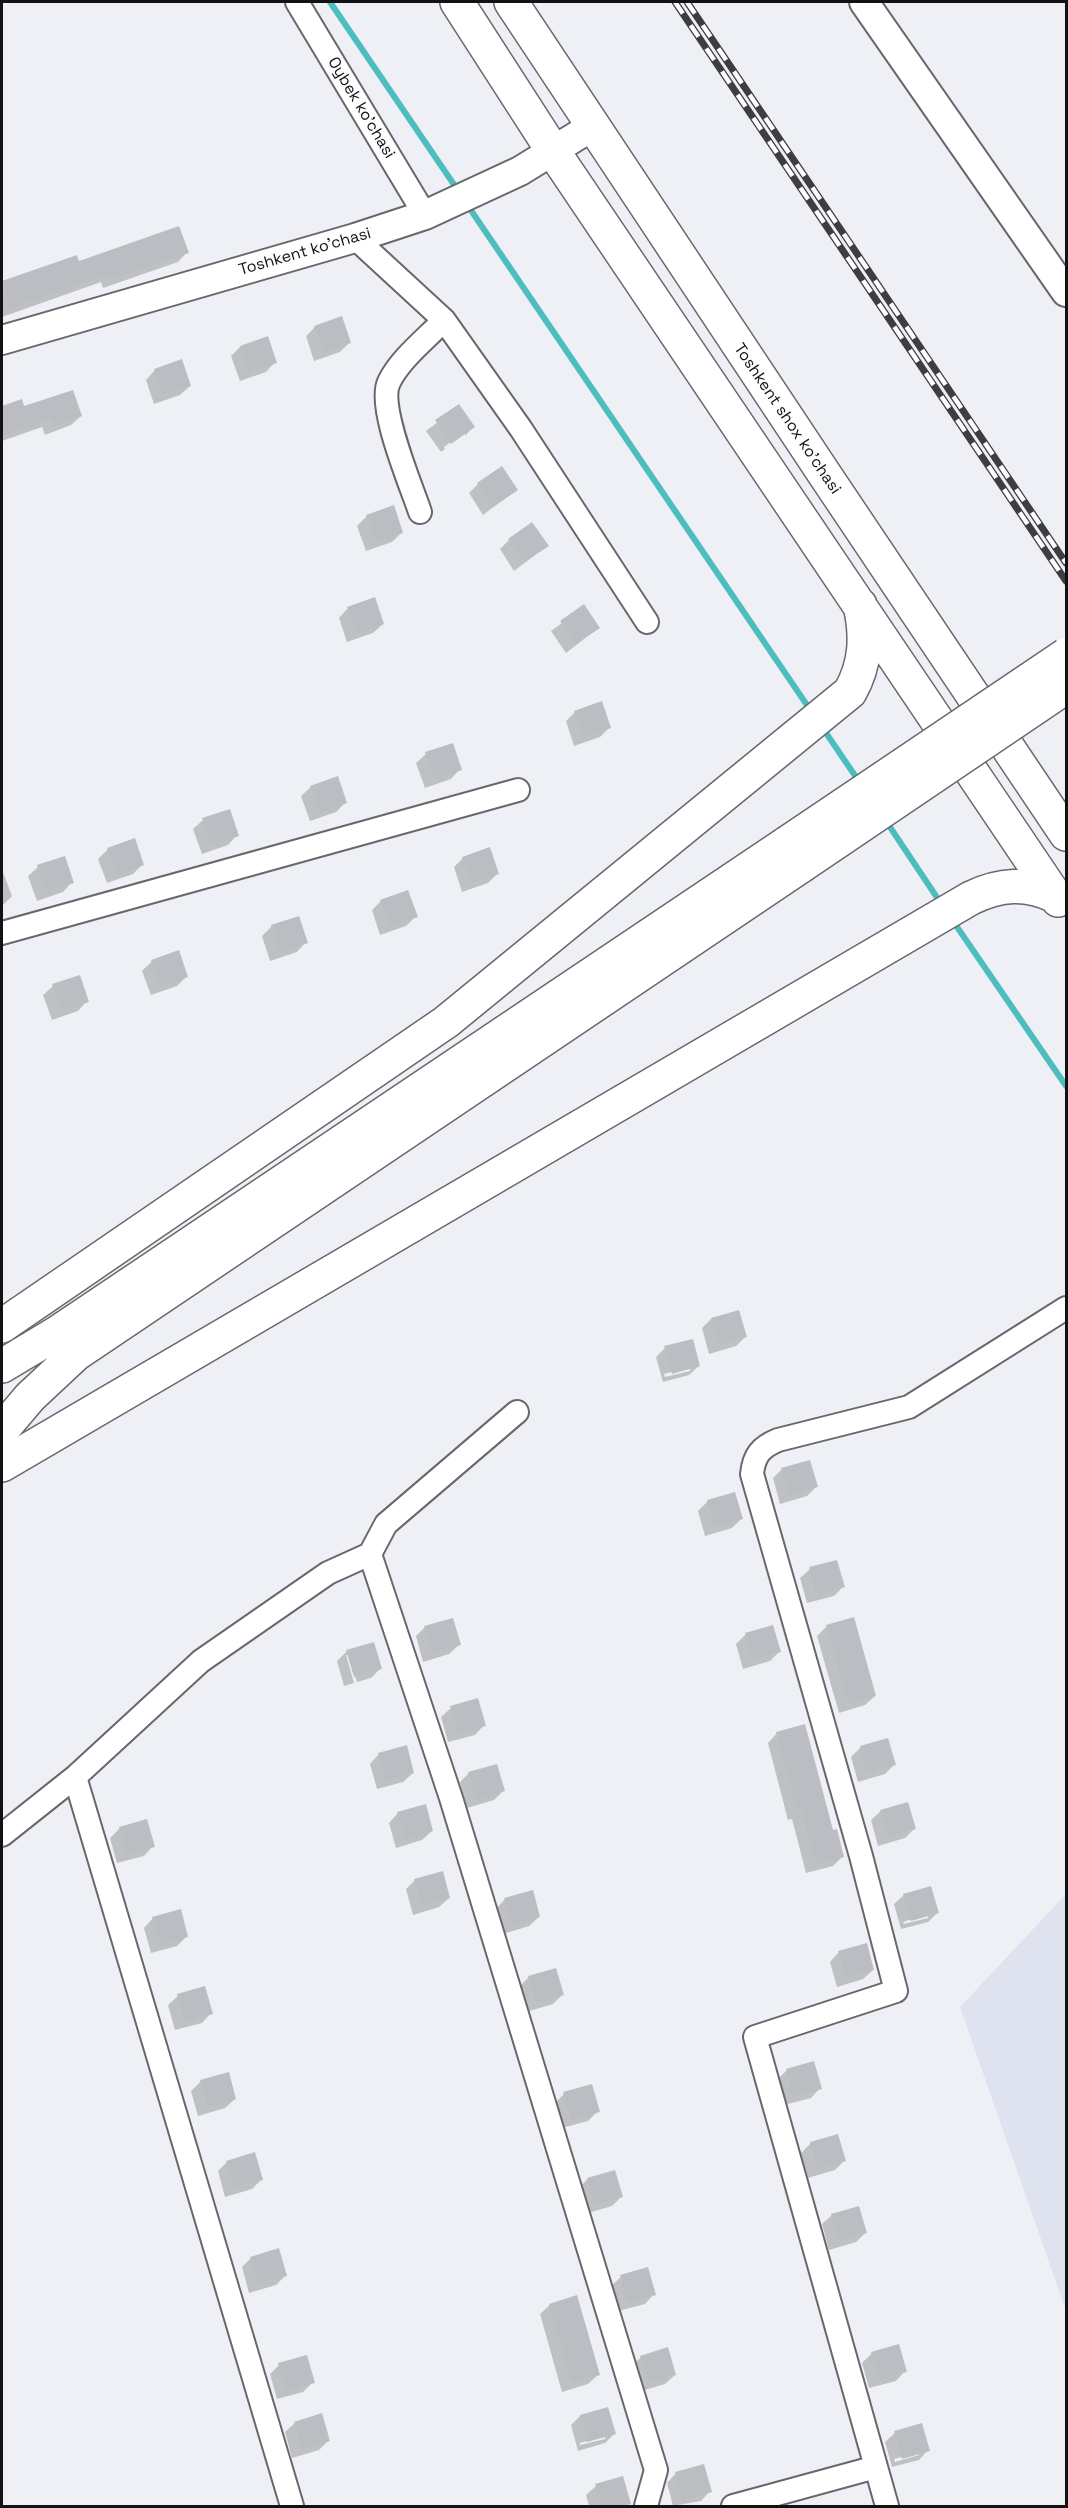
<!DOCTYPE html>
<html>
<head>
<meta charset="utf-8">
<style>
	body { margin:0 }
	#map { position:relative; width:1068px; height:2508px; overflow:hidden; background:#eef0f5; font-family:"Space Grotesk",sans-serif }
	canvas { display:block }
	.frame { position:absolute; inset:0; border:3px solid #121214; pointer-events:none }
</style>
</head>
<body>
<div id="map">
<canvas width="1068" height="2508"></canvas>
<div class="frame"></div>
</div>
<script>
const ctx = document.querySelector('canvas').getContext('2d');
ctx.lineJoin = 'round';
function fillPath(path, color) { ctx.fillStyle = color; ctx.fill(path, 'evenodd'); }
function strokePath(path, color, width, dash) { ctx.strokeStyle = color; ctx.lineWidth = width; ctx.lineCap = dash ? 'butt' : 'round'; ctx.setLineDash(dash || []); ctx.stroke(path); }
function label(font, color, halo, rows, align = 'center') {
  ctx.font = font + ' "Space Grotesk",sans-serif'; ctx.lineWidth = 5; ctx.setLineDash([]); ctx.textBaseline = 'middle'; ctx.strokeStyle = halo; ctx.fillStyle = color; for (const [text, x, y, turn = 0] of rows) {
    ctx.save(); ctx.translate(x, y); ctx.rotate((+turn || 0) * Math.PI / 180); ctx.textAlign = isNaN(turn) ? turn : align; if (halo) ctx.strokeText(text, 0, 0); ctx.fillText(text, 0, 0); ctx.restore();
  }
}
fillPath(new Path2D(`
	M1066 1894V2311L960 2007Z`), '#dfe3ef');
fillPath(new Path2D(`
	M187 252 178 262 103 288 101 282 2 317V283L76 257 78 263Z
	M315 327 350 342 340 352 314 361 306 336Z
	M240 347 275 362 266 372 240 381 231 356Z
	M155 370 190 386 180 395 154 404 146 380Z
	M21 401 23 408 81 416 71 425 45 435 42 427 2 441V407Z
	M459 406 473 427 465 436V432L444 447 445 449 441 452 426 431Z
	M478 484 516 490 483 515 469 493Z
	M367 516 402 532 392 542 366 551 357 526Z
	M509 540 547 546 514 571 500 549Z
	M584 607 598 628 566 653 551 631Z
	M348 608 383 624 373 633 347 642 339 618Z
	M575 712 610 727 600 737 574 746 566 721Z
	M426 754 460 769 451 779 425 788 416 763Z
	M311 787 346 802 336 812 310 821 301 796Z
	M229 811 237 835 228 845 202 854 193 829 203 820Z
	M108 849 142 865 133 874 107 883 98 859Z
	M463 858 498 873 488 883 462 892 454 867Z
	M38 867 72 882 63 892 37 901 28 876Z
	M2 872H3L12 896 2 906Z
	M381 901 416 916 406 926 380 935 372 910Z
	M298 918 306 942 297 952 270 961 262 936 271 927Z
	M152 961 186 977 177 986 151 995 142 971Z
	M53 986 87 1001 78 1011 52 1020 43 995Z
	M711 1319 745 1337 736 1346 709 1354 702 1328Z
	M665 1348 699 1366 689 1375 663 1382 656 1357ZM690 1367V1371L665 1377 664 1374Z
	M782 1469 816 1487 807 1496 780 1504 773 1478Z
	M708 1501 741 1519 732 1528 705 1536 698 1511Z
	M810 1569 843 1587 834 1596 807 1603 800 1578Z
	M827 1626 875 1696 865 1705 839 1713 817 1636Z
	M425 1627 459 1645 449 1654 423 1662 416 1636Z
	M746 1634 779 1652 770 1661 743 1669 736 1644Z
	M347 1651 380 1669 371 1678 357 1682 349 1655H346L354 1683 344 1686 337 1661Z
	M451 1708 484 1725 475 1735 448 1742 441 1717Z
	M777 1733 843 1856 833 1866 806 1873 792 1819 788 1820 768 1743Z
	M861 1747 894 1765 885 1774 858 1782 851 1757Z
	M379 1754 413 1773 403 1782 377 1789 370 1764Z
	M469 1773 503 1791 494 1800 467 1808 460 1782Z
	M881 1811 914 1829 905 1838 878 1846 871 1820Z
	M398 1813 432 1831 422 1840 396 1848 389 1823Z
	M146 1821 153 1846 144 1856 117 1863 110 1838 119 1829Z
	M415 1880 449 1898 439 1907 413 1915 406 1889Z
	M904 1895 937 1913 928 1922 901 1929 894 1904ZM928 1914V1918L904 1924 903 1922Z
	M505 1899 539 1917 529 1926 503 1934 496 1909Z
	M153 1918 187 1936 177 1946 151 1953 144 1928Z
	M839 1952 873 1970 863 1979 837 1987 830 1962Z
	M529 1977 562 1995 553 2004 526 2012 519 1987Z
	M178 1996 211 2013 202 2023 175 2030 168 2005Z
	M813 2063 820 2088 811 2098 784 2105 777 2080 786 2071Z
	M201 2081 235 2099 225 2108 198 2116 191 2091Z
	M564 2094 598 2111 588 2121 562 2128 555 2103Z
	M811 2143 844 2161 835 2170 808 2178 801 2153Z
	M227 2162 261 2180 252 2189 225 2197 218 2171Z
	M588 2179 621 2197 612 2206 585 2214 578 2188Z
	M832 2215 865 2233 856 2242 829 2250 822 2224Z
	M251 2258 285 2276 276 2285 249 2293 242 2267Z
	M621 2277 654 2294 645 2304 618 2311 611 2286Z
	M550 2305 598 2375 588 2384 562 2392 540 2314Z
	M872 2353 905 2371 896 2381 869 2388 862 2363Z
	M641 2357 675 2375 665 2384 638 2392 631 2367Z
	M279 2365 313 2382 303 2392 277 2399 270 2374Z
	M580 2416 614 2434 605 2443 578 2451 571 2425ZM605 2436V2439L580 2445V2443Z
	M295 2423 328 2441 319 2450 292 2458 285 2432Z
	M895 2433 928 2450 919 2460 892 2467 885 2442ZM919 2452V2455L895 2462 894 2459Z
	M676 2473 710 2491 701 2501 673 2506 667 2483Z
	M596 2486 629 2503 626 2506H589L586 2495Z`), '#0003');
strokePath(new Path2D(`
	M330 2 459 192
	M466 203 811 711
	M822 727 860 783
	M886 821 942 905
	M953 921 1066 1086`), '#4dbdbf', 6);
fillPath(new Path2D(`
	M179 226 189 253 112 279 110 274 10 309 2 281 77 255 79 261Z
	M342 316 351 343 324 353 314 326Z
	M268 336 277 363 249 372 240 346Z
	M182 359 191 386 163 396 154 369Z
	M73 390 82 416 54 426 52 419 2 436V406L22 399 24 406Z
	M459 404 475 427 451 444 435 420Z
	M502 466 518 490 493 507 477 483Z
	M394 505 403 533 376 542 366 515Z
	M532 522 549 546 524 562 508 539Z
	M375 597 384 624 356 634 347 607Z
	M584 604 600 628 576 644 560 621Z
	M602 701 611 728 583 737 574 711Z
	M453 743 462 770 434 779 425 752Z
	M338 776 347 803 319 813 310 786Z
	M230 809 239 836 211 845 202 818Z
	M135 838 144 865 116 875 107 848Z
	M490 847 499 874 472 883 462 857Z
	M65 856 74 883 46 892 37 865Z
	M408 890 418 917 390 926 380 900Z
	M299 916 308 943 280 953 271 925Z
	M179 950 188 977 160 987 151 960Z
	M80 975 89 1002 61 1012 52 984Z
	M739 1310 747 1337 718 1345 711 1318Z
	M693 1339 700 1366 672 1374 664 1346Z
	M810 1460 818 1487 789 1495 781 1468Z
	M735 1492 743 1519 714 1527 707 1500Z
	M837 1560 845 1587 816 1595 809 1567Z
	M854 1617 876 1696 848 1704 826 1625Z
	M453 1618 461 1645 432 1653 424 1626Z
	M773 1625 781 1652 753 1660 745 1633Z
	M374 1642 382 1669 354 1677 346 1650Z
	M478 1698 486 1726 458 1734 450 1706Z
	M805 1724 833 1830 837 1829 844 1857 816 1865 801 1810 797 1811 776 1732Z
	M888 1738 896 1765 867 1773 860 1746Z
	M407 1745 414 1773 386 1781 378 1753Z
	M497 1764 505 1791 476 1799 468 1772Z
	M908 1802 916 1829 888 1837 880 1810Z
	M426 1804 433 1831 405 1839 397 1812Z
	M147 1819 155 1847 126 1855 119 1827Z
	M443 1871 450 1898 422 1906 414 1879Z
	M931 1886 939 1913 911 1921 903 1894Z
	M533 1890 540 1917 512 1926 504 1898Z
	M181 1909 188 1937 160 1944 152 1917Z
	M867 1943 874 1970 846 1978 838 1951Z
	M556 1968 564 1995 536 2003 528 1976Z
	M205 1986 213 2014 184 2022 177 1994Z
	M814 2061 822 2089 793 2097 786 2069Z
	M229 2072 236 2099 208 2107 200 2080Z
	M592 2084 600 2112 571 2120 563 2092Z
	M838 2134 846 2161 817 2169 810 2142Z
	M255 2152 263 2180 234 2188 226 2161Z
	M615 2170 623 2197 595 2205 587 2178Z
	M859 2206 867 2233 838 2241 831 2214Z
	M279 2248 287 2276 258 2284 250 2257Z
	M648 2267 656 2295 627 2303 620 2275Z
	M577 2295 600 2375 571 2383 549 2304Z
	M899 2344 907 2372 879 2379 871 2352Z
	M668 2347 676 2375 648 2383 640 2356Z
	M307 2355 315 2383 286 2391 278 2363Z
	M608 2407 616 2434 587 2442 580 2415Z
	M322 2413 330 2441 302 2449 294 2422Z
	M922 2423 930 2451 902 2459 894 2431Z
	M704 2464 712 2492 683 2500 675 2472Z
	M623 2476 631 2504 622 2506H601L595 2484Z`), '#bbbdc2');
const minor = new Path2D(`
	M297 2 425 215
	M355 238 444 320 521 429 647 622
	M420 512C411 485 377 406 389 382 400 359 426 339 444 320
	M2 933 518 790
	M370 1554 451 1798 656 2470 646 2506
	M75 1777 292 2506
	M2 1835 75 1777 201 1661 328 1573 370 1554 386 1524 517 1412
	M733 2506 876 2467
	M887 2506 755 2037 896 1991 861 1856 752 1474C754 1455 761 1447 778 1440L909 1407 1066 1308`);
const tertiary = new Path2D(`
	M864 2 1066 292
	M2 340 355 238 425 215 520 171 593 126`);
const primary = new Path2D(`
	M2 1366 57 1333 787 843
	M2 1430 30 1397 76 1354 801 866`);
const trunk = new Path2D(`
	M457 2 553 151 1058 900
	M511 2 825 475 1066 834
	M2 1326 446 1022 850 692C866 664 867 636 860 605
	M2 1465 971 898C1000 884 1026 882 1055 896`);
strokePath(minor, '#66686c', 26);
strokePath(tertiary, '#66686c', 32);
strokePath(primary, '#66686c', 36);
strokePath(trunk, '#66686c', 36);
strokePath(minor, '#fff', 22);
strokePath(tertiary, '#fff', 28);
strokePath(primary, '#fff', 33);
strokePath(trunk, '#fff', 33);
const rail = new Path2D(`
	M675 2 1066 581
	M687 2 1066 563`);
strokePath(rail, '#3d3e40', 7);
strokePath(rail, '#fdfdfe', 4.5, [14]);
const primaryBridge = new Path2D(`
	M787 843 1066 655
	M801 866 1066 687`);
strokePath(primaryBridge, '#66686c', 36, []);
strokePath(primaryBridge, '#fff', 33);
label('16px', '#121214', '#fdfdfe', [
	["Oybek ko’chasi",361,108,59],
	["Toshkent ko'chasi",305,252,-16],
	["Toshkent shox ko'chasi",787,419,56]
]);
</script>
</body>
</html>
